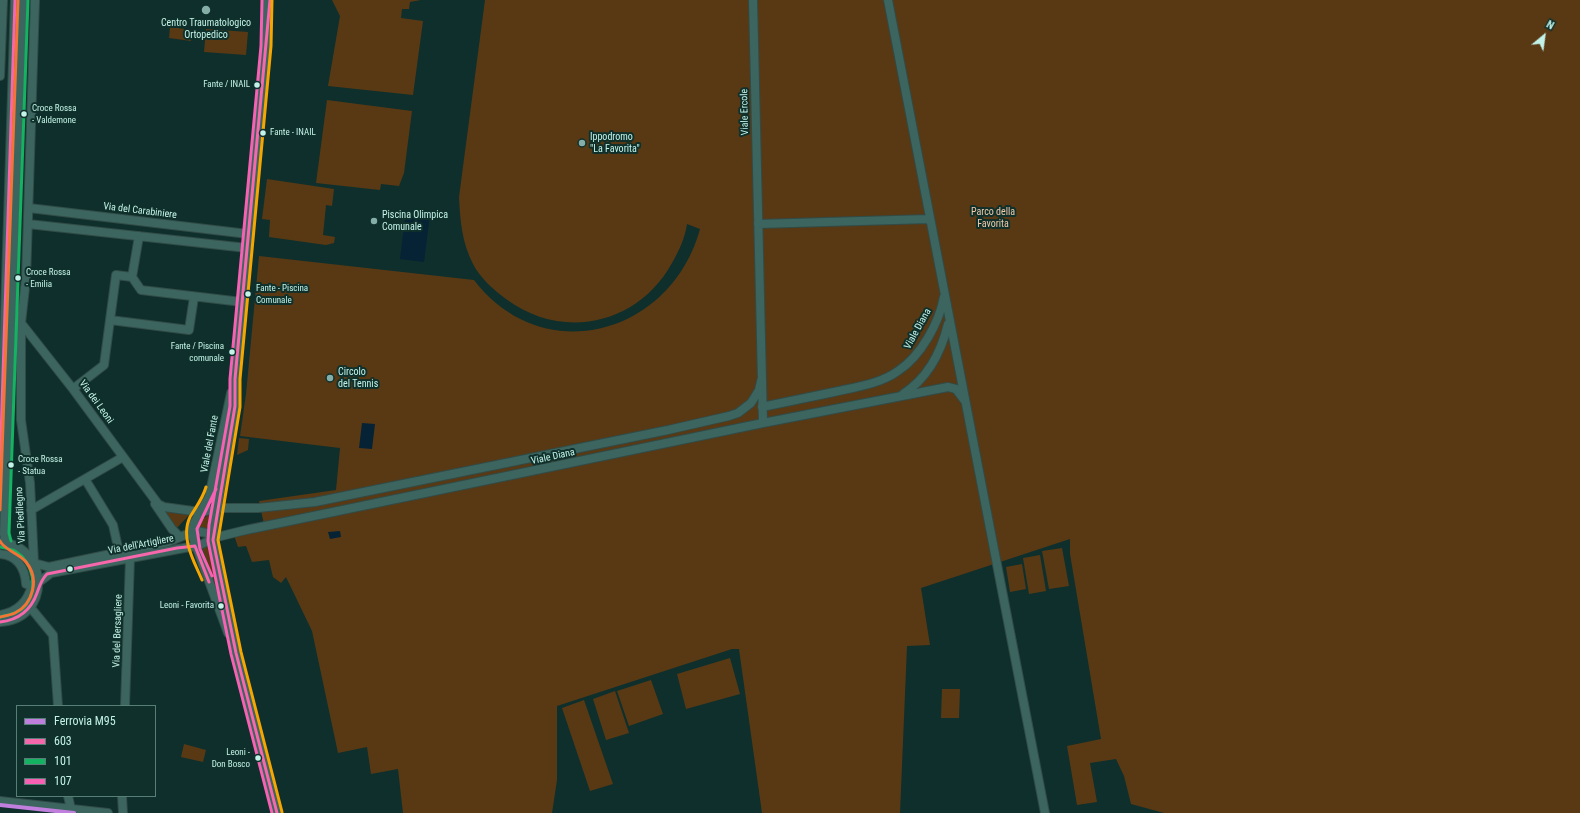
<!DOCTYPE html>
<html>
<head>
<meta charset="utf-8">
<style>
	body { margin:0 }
	#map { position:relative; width:1580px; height:813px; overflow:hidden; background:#0e2f2c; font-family:"Roboto Condensed",sans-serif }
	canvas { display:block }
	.legend { position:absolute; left:16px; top:705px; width:140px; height:92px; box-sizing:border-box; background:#0f302b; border:1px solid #577e77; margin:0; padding:5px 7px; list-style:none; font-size:12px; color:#c3f2e9 }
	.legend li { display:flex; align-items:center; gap:8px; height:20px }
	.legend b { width:20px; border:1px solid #577e77 }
	.north { position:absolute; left:1524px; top:16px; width:40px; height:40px; -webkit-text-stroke:3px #0f302b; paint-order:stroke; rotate:29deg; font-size:11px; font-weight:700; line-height:16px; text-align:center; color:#c3f2e9 }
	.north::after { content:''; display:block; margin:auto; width:14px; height:18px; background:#c3f2e9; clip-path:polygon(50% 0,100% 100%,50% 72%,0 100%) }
</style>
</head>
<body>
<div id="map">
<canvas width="1580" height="813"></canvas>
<ul class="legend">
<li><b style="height:5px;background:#c07fdc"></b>Ferrovia M95</li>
<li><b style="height:5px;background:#f667ab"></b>603</li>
<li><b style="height:5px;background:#13b361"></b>101</li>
<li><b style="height:5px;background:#f860b3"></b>107</li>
</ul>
<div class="north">N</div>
</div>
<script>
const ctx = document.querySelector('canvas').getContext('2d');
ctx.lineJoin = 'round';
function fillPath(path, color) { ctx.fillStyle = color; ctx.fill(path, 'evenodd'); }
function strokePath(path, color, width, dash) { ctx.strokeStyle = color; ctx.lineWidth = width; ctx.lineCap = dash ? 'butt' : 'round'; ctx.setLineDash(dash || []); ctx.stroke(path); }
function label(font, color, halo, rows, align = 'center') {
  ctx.font = font + ' "Roboto Condensed",sans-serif'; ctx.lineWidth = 4; ctx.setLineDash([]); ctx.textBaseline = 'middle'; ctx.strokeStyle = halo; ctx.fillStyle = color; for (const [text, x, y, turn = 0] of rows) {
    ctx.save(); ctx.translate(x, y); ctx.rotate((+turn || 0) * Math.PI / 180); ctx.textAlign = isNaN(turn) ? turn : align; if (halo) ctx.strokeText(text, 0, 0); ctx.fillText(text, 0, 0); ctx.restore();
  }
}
fillPath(new Path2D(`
	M332 0H421L410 2 409 9H402L401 18 423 21 413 95 328 86 340 16Z
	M485 0H1580V813H1164L1131 804 1124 776 1116 759 1090 763 1097 802 1077 805 1067 746 1101 739 1070 554V539L921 588 930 645 907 646 900 813H762L739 649H732L557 706V780L552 813H403L398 769 371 774 367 747 338 753 312 631 286 577 281 583 273 577 269 560 252 562 246 546 238 547 234 535 265 529 259 501 336 490 340 448 240 436 246 394 259 256 474 280C543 370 671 335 700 229L687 224C685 238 679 251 672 263 638 325 562 341 506 299 494 290 480 278 473 264 462 243 460 220 459 197Z
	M170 27 192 30 191 41 169 38Z
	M206 29 248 32 246 55 204 52Z
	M327 100 412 111 404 173 399 186 381 184 380 190 316 183Z
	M267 179 334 189 332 206 326 205 323 235 335 237 334 243 326 245 269 237 270 220 262 219Z
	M239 438 249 439 248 450 237 455Z
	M163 510 189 515 176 529Z
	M212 513 209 530 198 528 202 519Z
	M210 546 225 611H223L202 548Z
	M1062 548 1069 586 1049 589 1042 551Z
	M1040 555 1046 591 1029 594 1023 558Z
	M1022 564 1026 589 1010 592 1006 567Z
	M730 658 740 694 686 709 677 674Z
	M651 680 663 714 629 726 617 691Z
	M942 689H960L959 718H941Z
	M615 691 629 733 606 740 593 699Z
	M584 700 613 784 590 791 562 708Z
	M184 744 206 750 203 762 181 757Z`), '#593914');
fillPath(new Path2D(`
	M406 211 430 214 424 262 400 259Z
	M362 423 375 424 372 449 359 448Z
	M340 531 341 537 330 539 328 532Z`), '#052335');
const minor = new Path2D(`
	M35 0 26 279 21 323V420L30 483 34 563 49 567 168 542 195 531 207 533 213 540
	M267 0 266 46 235 379V406L214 526 213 540 236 653 277 813
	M753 0 763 423
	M888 0 1045 813
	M0 76 3 0
	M29 208 248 234
	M28 224 247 248
	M758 224 929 219
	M132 277 139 236
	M110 320 189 330 194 297
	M21 323 73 389 158 504 164 507 200 512 225 508H258L315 502 668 430 729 416 738 413 751 403 759 390 761 381
	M73 389 104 365 116 275 132 277 141 290 242 302
	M903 394C928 378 941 353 948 324
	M762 407C786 402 810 397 834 392 856 387 880 384 898 371 921 356 939 323 944 297
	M0 468 15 0
	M85 479 113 525 119 552
	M155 504 172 529 180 537
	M31 510 123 457
	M6 542 4 534 23 0
	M0 554C17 555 25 568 26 584L32 585C28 602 18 612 0 615
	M39 582 51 573 200 545 217 537 246 530 763 423 948 387 956 389 965 401
	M30 607 53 635 58 706
	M0 622C51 620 51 546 0 542
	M228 633 191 532 194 523 209 497 231 393
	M125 706 130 558
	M68 796 71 809
	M122 796 123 813
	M0 801 108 813`);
strokePath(minor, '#314b47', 10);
strokePath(minor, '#3d655f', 8);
strokePath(new Path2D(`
	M270 0 235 379V406L213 540 236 653 277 813
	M0 468 15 0
	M0 622C18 620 31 610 37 593 40 585 41 580 47 574L177 548 195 546 209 582`), '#f667ab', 3);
strokePath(new Path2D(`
	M11 541 9 533 28 0
	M0 547C5 548 11 549 15 551 33 562 39 589 25 606 19 613 9 615 0 617`), '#13b361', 3);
strokePath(new Path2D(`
	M262 0 261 46 230 379V406L209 525 208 541 231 654 272 813
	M212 576 200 549 197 529 216 489`), '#f860b3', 3);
strokePath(new Path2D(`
	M0 510 18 0
	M0 541C4 550 19 553 26 562 40 579 33 604 15 613 11 615 5 616 0 617`), '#f57335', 3);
strokePath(new Path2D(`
	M272 0 271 46 240 379V407L218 540 241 652 282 812
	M202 580C194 561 180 538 190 517 196 507 203 498 206 487`), '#f7a600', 3);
strokePath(new Path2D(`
	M0 805 74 813`), '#c07fdc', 4);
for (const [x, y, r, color] of [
	[206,10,5,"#84aea7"],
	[257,85,3.5,"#c3f2e9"],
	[24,114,3.5,"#c3f2e9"],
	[263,133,3.5,"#c3f2e9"],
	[582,143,4,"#84aea7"],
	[374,221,4,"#84aea7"],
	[18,278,3.5,"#c3f2e9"],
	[248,294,3.5,"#c3f2e9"],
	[232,352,3.5,"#c3f2e9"],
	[330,378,4,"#84aea7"],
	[11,465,3.5,"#c3f2e9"],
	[70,569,3.5,"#c3f2e9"],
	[221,606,3.5,"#c3f2e9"],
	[258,758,3.5,"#c3f2e9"]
]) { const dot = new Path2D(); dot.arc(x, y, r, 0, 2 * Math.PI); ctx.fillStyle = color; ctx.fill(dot); strokePath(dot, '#0f302b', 1.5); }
label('9px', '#c3f2e9', '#0f302b', [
	["Fante / INAIL",250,85,"right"],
	["Croce Rossa",32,109],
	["- Valdemone",32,121],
	["Fante - INAIL",270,133],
	["Croce Rossa",26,273],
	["- Emilia",26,285],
	["Fante - Piscina",256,289],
	["Comunale",256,301],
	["Fante / Piscina",224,347,"right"],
	["comunale",224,359,"right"],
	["Croce Rossa",18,460],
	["- Statua",18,472],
	["Leoni - Favorita",214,606,"right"],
	["Leoni -",250,753,"right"],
	["Don Bosco",250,765,"right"]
], 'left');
label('10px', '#c3f2e9', '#0f302b', [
	["Centro Traumatologico",206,23,"center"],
	["Ortopedico",206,35,"center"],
	["Ippodromo",590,137],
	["\"La Favorita\"",590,149],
	["Piscina Olimpica",382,215],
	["Comunale",382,227],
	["Circolo",338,372],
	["del Tennis",338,384]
], 'left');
label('10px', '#c3f2e9', '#0f302b', [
	["Viale Ercole",745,112,-91],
	["Via del Carabiniere",140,211,7],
	["Viale Diana",918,329,-61],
	["Via dei Leoni",96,402,54],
	["Viale del Fante",210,444,-79],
	["Viale Diana",553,457,-12],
	["Via Piedilegno",21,515,-93],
	["Via dell'Artigliere",141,545,-11],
	["Via del Bersagliere",118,631,-88]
]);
label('10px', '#f2caa9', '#0f302b', [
	["Parco della",993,212],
	["Favorita",993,224]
]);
</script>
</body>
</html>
